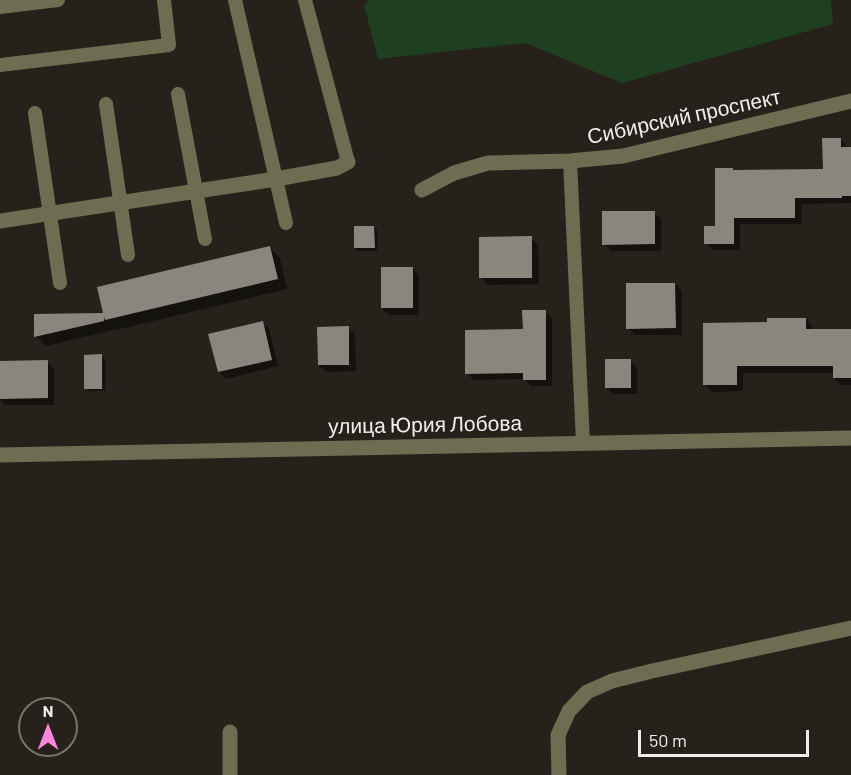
<!DOCTYPE html>
<html>
<head>
<meta charset="utf-8">
<style>
	body { margin:0 }
	#map { position:relative; width:851px; height:775px; overflow:hidden; background:#26221b; font-family:Barlow,sans-serif }
	canvas { display:block }
	.north { position:absolute; left:18px; top:697px; width:60px; height:60px; box-sizing:border-box; background:#26221b; border:2px solid #77746d; border-radius:50%; rotate:0deg; font-size:16px; font-weight:700; line-height:24px; text-align:center; color:#f1eee9 }
	.north::after { content:''; display:block; margin:auto; width:21px; height:27px; background:#fe85df; clip-path:polygon(50% 0,100% 100%,50% 72%,0 100%) }
	.scale { position:absolute; left:638px; top:730px; width:171px; height:27px; box-sizing:border-box; border:3px solid #f1eee9; border-top:0; padding-left:8px; font-size:18px; line-height:21px; white-space:nowrap; color:#f1eee9; -webkit-text-stroke:4px #26221b; paint-order:stroke }
</style>
</head>
<body>
<div id="map">
<canvas width="851" height="775"></canvas>
<div class="north">N</div>
<div class="scale">50 m</div>
</div>
<script>
const ctx = document.querySelector('canvas').getContext('2d');
ctx.lineJoin = 'round';
function fillPath(path, color) { ctx.fillStyle = color; ctx.fill(path, 'evenodd'); }
function strokePath(path, color, width, dash) { ctx.strokeStyle = color; ctx.lineWidth = width; ctx.lineCap = dash ? 'butt' : 'round'; ctx.setLineDash(dash || []); ctx.stroke(path); }
function label(font, color, halo, rows, align = 'center') {
  ctx.font = font + ' Barlow,sans-serif'; ctx.lineWidth = 4.5; ctx.setLineDash([]); ctx.textBaseline = 'middle'; ctx.strokeStyle = halo; ctx.fillStyle = color; for (const [text, x, y, turn = 0] of rows) {
    ctx.save(); ctx.translate(x, y); ctx.rotate((+turn || 0) * Math.PI / 180); ctx.textAlign = isNaN(turn) ? turn : align; if (halo) ctx.strokeText(text, 0, 0); ctx.fillText(text, 0, 0); ctx.restore();
  }
}
fillPath(new Path2D(`
	M370 0H831L833 24 622 83 525 43 378 59 364 5Z`), '#1f3f21');
fillPath(new Path2D(`
	M841 139 848 149H851V203L801 204V224H740V250H713L706 243 716 227 733 169 734 171 824 170Z
	M654 212 661 219V251H611L604 244Z
	M374 227 377 230V251H358L355 248Z
	M531 238 538 245 539 284 488 285 481 278Z
	M270 248 280 258 287 289 116 330 113 327V330L46 346 36 336 105 314Z
	M412 268 419 275V315H389L382 308Z
	M675 284 682 291V335H635L628 328Z
	M545 311 552 318V386H531L524 379 474 380 467 373 524 331Z
	M806 319 812 326V330H851V385H841L834 378V373H743V391L712 392 705 385 768 324Z
	M262 322 269 329 278 366 226 379 219 372Z
	M348 328 355 335 356 371 326 372 319 365Z
	M101 356 105 359V391H89L86 388Z
	M630 361 637 368V394H613L607 387Z
	M0 362H47L54 369V405H5L0 400Z`), '#0007');
fillPath(new Path2D(`
	M822 138H841V147H851V196H842V198H795V218H734V244H704V226H715V168H733V170L823 169Z
	M602 211H655V244L602 245Z
	M354 226H374L375 248H354Z
	M532 236V278H479V237Z
	M270 246 278 279 105 320 104 317V321L34 337V314L103 313 97 287Z
	M381 267H413V308H381Z
	M626 283H675L676 328 626 329Z
	M522 310H546V380H523V373L465 374V330L523 329Z
	M767 318H806V329H851V378H833V366H737V385H703V323L767 322Z
	M263 321 272 360 218 372 208 334Z
	M349 326V365H318L317 327Z
	M102 354V389H84V355Z
	M605 359H631V388H605Z
	M48 360V398L0 399V361Z`), '#8b867d');
strokePath(new Path2D(`
	M235 0 286 223
	M305 0 348 162
	M0 7 58 0
	M0 65 169 45 164 0
	M178 94 205 239
	M106 104 128 255
	M35 113 60 283
	M570 161 583 443`), '#6e6d51', 14);
strokePath(new Path2D(`
	M422 190 454 173 488 163 570 161 623 156 851 101
	M0 221 276 179 337 168 348 162
	M0 455 851 438
	M230 775V732
	M559 775 558 735 569 711 587 692 612 681 652 671 851 628`), '#6e6d51', 15);
label('21px', '#f1eee9', '#26221b', [
	["Сибирский проспект",684,117,-12],
	["улица Юрия Лобова",425,425,-1]
]);
</script>
</body>
</html>
